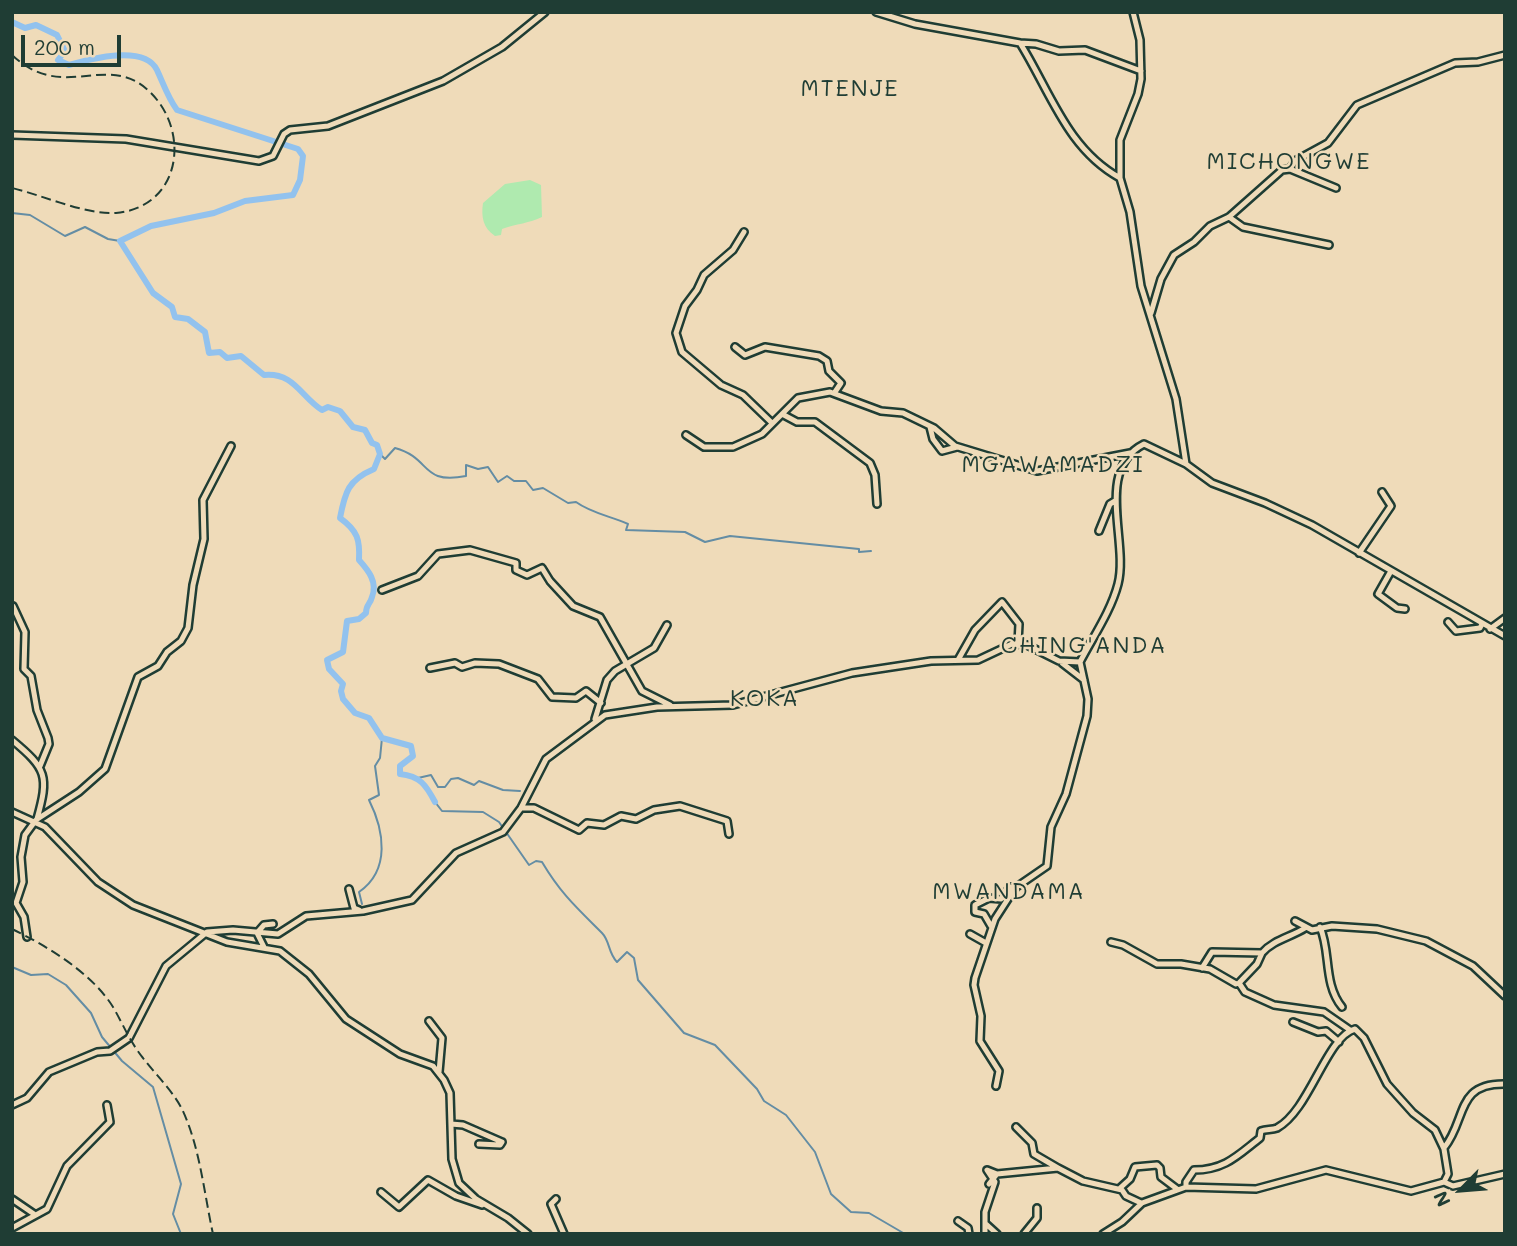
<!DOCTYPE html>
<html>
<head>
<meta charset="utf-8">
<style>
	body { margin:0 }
	#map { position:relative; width:1517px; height:1246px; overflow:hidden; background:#efdbb9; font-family:Mali,sans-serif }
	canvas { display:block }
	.frame { position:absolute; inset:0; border:14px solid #1f3d34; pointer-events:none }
	.north { position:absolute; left:1426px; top:1155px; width:70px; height:70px; -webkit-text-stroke:5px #efdbb9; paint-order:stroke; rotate:245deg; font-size:19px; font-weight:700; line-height:28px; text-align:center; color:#1f3d34 }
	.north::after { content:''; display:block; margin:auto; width:24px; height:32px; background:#1f3d34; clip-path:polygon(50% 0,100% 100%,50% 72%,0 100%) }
	.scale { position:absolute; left:21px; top:35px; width:100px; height:32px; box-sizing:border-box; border:4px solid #1f3d34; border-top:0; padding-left:9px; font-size:21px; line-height:24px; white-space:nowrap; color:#1f3d34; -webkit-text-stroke:5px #efdbb9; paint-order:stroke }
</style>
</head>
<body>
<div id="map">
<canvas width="1517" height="1246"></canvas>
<div class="frame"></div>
<div class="north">N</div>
<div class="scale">200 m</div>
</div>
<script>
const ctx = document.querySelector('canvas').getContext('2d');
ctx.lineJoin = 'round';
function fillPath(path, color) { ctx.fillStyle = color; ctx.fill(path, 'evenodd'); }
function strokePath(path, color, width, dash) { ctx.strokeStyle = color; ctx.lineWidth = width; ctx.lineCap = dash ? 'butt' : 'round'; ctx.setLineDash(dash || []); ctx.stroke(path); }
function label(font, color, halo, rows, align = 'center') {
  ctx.font = font + ' Mali,sans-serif'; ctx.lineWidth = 5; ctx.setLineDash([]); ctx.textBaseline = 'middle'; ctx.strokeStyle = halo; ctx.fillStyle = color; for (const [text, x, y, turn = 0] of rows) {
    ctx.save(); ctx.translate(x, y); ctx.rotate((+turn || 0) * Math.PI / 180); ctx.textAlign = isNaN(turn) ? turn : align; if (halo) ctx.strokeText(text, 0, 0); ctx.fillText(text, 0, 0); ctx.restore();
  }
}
fillPath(new Path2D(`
	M530 180 541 185 542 217C530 223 516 224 502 229L501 235 495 236C483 228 481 217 483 203L505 184Z`), '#afeaaf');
strokePath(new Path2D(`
	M12 213 30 215 65 236 85 227 108 239 120 241
	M380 454 385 459 395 448C432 458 420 485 466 476V465L478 469 488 467 498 482 507 476 514 481H526L533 490 543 488 568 503 576 502C591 513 610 516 628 524L626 530 685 532 705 542 730 536 859 549V552L871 551
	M418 778 431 775 438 787H445L451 779 458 778 474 785 479 781 503 790 520 791
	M435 802 442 811 483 812 499 822 529 865 536 861 542 862C561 894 577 908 602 933 610 941 608 953 617 962L627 952 634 958 638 980 684 1033 715 1045 757 1089 764 1101 786 1115 815 1152 831 1194 851 1212 869 1213 905 1234
	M362 904 359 892C391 870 384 830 369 800L379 795 375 766 380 758 382 738
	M12 967 31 975 48 974 66 985 91 1013 102 1037 122 1061 153 1087 181 1184 173 1214 181 1234`), '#648da4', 2);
strokePath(new Path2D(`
	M12 22 25 28 36 25 57 35 65 51 58 60 69 65C90 59 144 44 157 70 163 83 168 98 177 110L298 149 303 156 300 180 293 195 245 201 214 213 151 226 120 241 153 293 172 307 175 317 188 319 205 332 209 353 220 352 227 358 241 356 264 375C294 372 301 397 322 410L328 407 340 411 353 427 365 430 372 443 377 445 380 454 374 469C348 480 345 492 340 518 358 531 360 540 359 560 368 570 378 582 372 597 370 605 366 604 366 613L359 619 347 621 343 652 327 660 329 669 343 684 341 691 343 699 355 713 369 718 382 738 411 746 413 756 400 766V774C420 776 426 785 435 802`), '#92c2ee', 6);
const minor = new Path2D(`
	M876 12 915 24 1020 43C1050 91 1067 149 1120 178L1130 212 1141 286 1176 399 1186 464
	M1020 43 1036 44 1059 51 1085 50 1141 71
	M12 135 126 139 259 161 273 156 284 134 290 130 328 126 443 81 502 47 545 12
	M1290 169 1295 161 1328 143 1357 105 1455 63 1478 62 1505 55
	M1120 178V140L1138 94 1141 79 1140 40 1133 12
	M1229 217 1243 227 1329 245
	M744 232 733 250 704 275 697 290 685 306 676 333 682 352 721 385 743 395 772 423
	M1151 313 1161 279 1174 255 1194 242 1210 226 1229 217 1282 170 1290 169 1336 188
	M735 347 745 355 765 347 819 356 827 361 829 371 841 383 835 392
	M782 414 797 422H815L870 463 875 475 877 504
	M930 427 933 439 942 451 957 447
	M686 435 704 447H733L762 434 798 398 830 392 881 411 903 413 934 428 955 446 1037 471 1130 453
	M1099 531 1110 504 1115 501
	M1359 553 1391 506 1382 492
	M1391 571 1378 594 1397 608 1405 609
	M382 590 418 576 438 554 470 550 516 563V570L527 575 542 568 550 581 573 606 600 617 642 691 670 705
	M13 606 25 632 24 669 31 676 37 710 48 738 49 744 40 766
	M1448 622 1456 631 1480 628 1482 624
	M1490 629 1505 618
	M958 660 975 630 1002 602 1019 624 1018 643
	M1062 663 1084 680
	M430 668 455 663 462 667 475 663 499 664 538 679 552 697 576 698 586 691 601 703
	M595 719 607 680 615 671 654 648 667 625
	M12 740C47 769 49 776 37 819
	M521 808H534L579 830 587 823 604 825 621 816 636 819 654 810 680 806 727 821 729 834
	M12 812 45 827 98 882 133 905 227 942 280 951 309 974 346 1019 400 1054 433 1066 444 1080 450 1093 452 1159 459 1183 476 1199 508 1218 528 1234
	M349 889 354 908 359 910
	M1295 921 1312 930 1332 926 1377 929 1426 941 1473 966 1505 996
	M991 926 984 914 975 912V905L989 898 1001 899 1010 887 1015 889
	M1320 927C1331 951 1323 984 1342 1007
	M970 934 986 943
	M27 937 24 917 16 903 23 882 21 857 25 835 36 820 79 792 105 769 138 677 158 666 167 652 181 641 188 628 193 585 204 539 203 500 231 446
	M1111 942 1123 945 1157 964H1181L1210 969 1236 984 1239 983 1245 992 1274 1005 1324 1012 1350 1030
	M264 947 257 933 264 925 273 924
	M1202 968 1212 952 1262 953C1273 940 1291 937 1305 928
	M1239 983 1257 964 1262 953
	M429 1021 442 1038 439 1072
	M1293 1022 1318 1032 1326 1031 1339 1042
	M996 1086 999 1071 980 1041 981 1016 974 985 975 978 995 919 1015 888 1047 866 1051 827 1066 794 1087 716 1088 699 1080 662
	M12 1105 27 1098 49 1072 97 1052 110 1051 129 1038 166 966 207 932 233 930 278 934 306 916 363 911 412 900 456 853 503 832 521 808 546 759 605 715 657 707 733 705 852 673 931 661 978 660 1012 644 1027 645 1059 661 1080 662C1093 637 1111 611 1118 584 1129 542 1094 469 1144 444L1186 464 1212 483 1265 503 1312 525 1505 636
	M451 1124 463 1125 502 1142
	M1016 1127 1032 1143 1034 1154 1058 1168
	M479 1144 500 1145 502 1142
	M1444 1148C1467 1120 1455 1083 1505 1084
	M989 1184 997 1174 1058 1168 1083 1181 1122 1190 1126 1196 1141 1203
	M1186 1187V1182L1194 1170C1225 1170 1238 1155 1260 1138L1261 1131C1266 1129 1272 1130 1277 1128 1310 1110 1326 1037 1355 1029L1364 1038 1387 1084 1413 1113 1435 1130 1444 1149 1448 1174 1444 1182
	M1119 1189 1130 1179 1135 1167 1157 1165 1160 1168 1161 1177 1177 1189
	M381 1192 399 1207 428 1180 456 1196 482 1205
	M12 1199 34 1214
	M556 1199 551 1204 564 1234
	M958 1221 968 1228 969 1234
	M986 1224 997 1234
	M12 1228 47 1209 67 1166 110 1122 107 1105
	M985 1234V1212L995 1182 987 1170 997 1174
	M1024 1234 1037 1218V1208
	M1103 1234 1122 1222 1142 1203 1186 1187 1256 1189 1326 1170 1411 1191 1444 1182 1453 1186 1505 1174`);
strokePath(minor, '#1f3d34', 10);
strokePath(minor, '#efdbb9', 5);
strokePath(new Path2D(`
	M12 55C64 104 107 50 150 92 191 132 181 207 116 213 86 215 42 195 12 188
	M12 929C47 946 92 973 113 1007 123 1024 130 1042 143 1058 156 1075 172 1090 182 1109 200 1147 204 1193 213 1234`), '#1f3d34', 2, [10, 5]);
ctx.letterSpacing = '2px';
label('23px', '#1f3d34', '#efdbb9', [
	["MTENJE",850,89],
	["MICHONGWE",1289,162],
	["MGAWAMADZI",1053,465],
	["CHING'ANDA",1084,646],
	["KOKA",765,699],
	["MWANDAMA",1009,892]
]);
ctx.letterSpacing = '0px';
</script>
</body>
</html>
